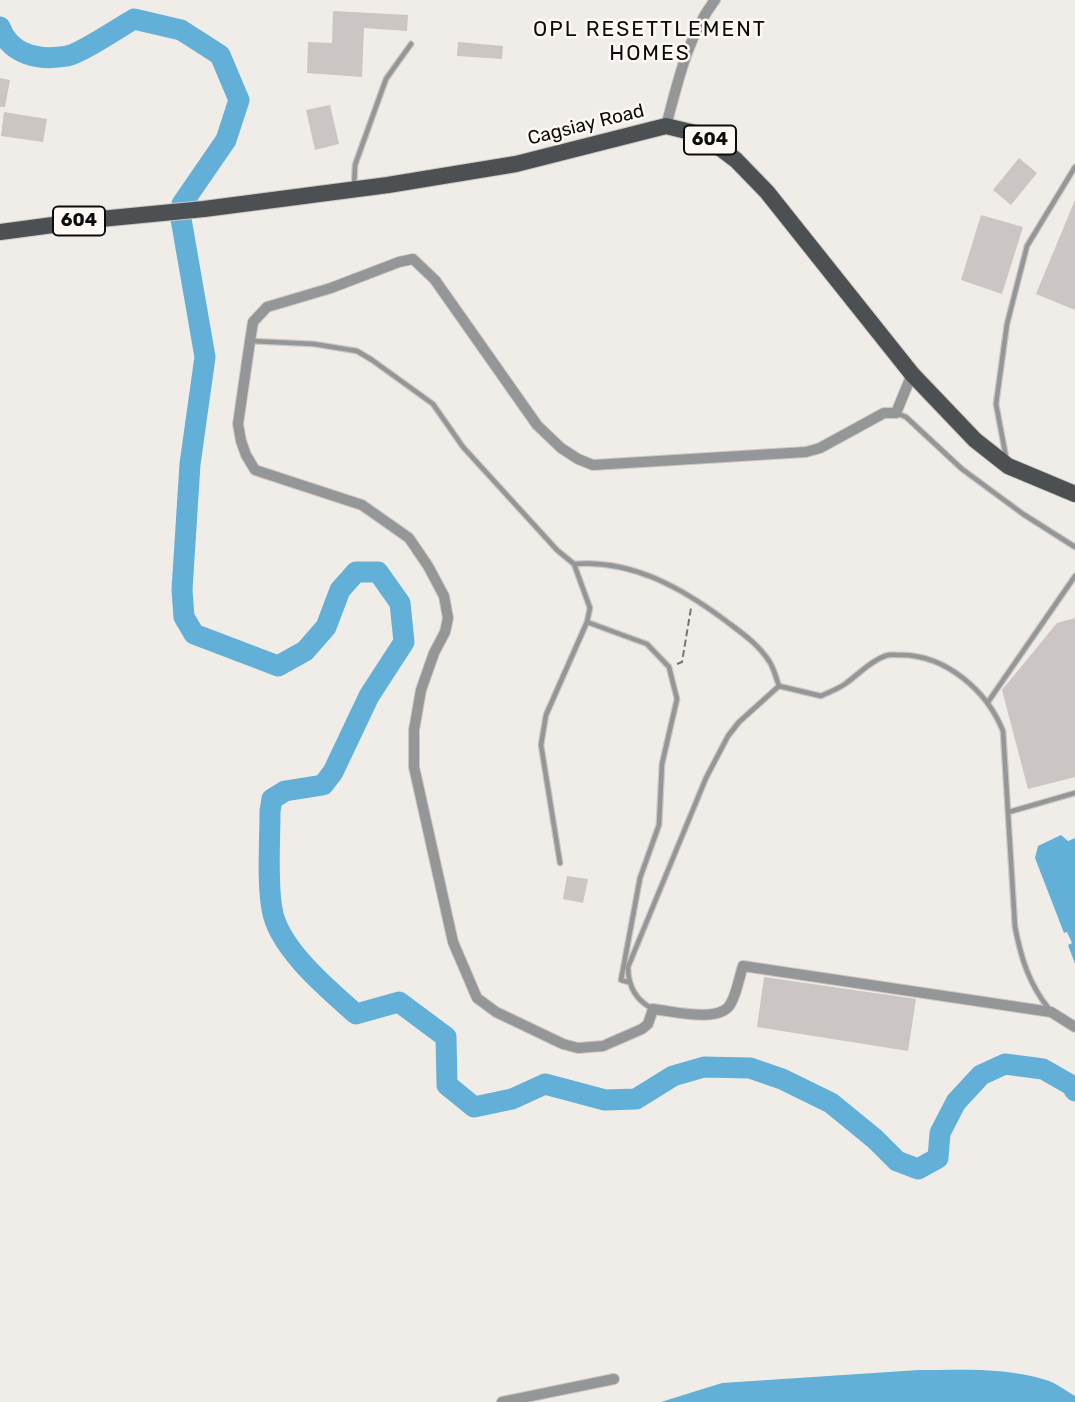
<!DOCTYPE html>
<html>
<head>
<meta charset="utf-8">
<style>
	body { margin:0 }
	canvas { display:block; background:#f0ece8 }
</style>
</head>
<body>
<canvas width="1075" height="1402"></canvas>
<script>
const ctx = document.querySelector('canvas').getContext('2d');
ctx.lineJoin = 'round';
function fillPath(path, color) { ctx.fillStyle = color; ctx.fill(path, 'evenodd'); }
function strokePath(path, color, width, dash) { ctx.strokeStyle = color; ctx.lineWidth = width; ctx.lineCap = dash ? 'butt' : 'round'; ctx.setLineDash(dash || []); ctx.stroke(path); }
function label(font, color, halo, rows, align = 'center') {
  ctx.font = font + ' Rubik,sans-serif'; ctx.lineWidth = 5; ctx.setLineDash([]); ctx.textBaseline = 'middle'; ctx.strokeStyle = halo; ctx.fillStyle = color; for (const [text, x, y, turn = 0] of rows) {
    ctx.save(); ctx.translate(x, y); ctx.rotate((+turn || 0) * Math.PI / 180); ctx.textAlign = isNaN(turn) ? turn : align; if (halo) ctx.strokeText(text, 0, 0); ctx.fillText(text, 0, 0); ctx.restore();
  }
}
fillPath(new Path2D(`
	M1061 835 1068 841 1075 838V964L1068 945 1072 943 1067 932 1064 933 1035 858 1038 846Z
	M919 1370C960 1370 1006 1367 1046 1380 1056 1383 1066 1391 1075 1396V1402H661L722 1383Z`), '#62b0d8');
strokePath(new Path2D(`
	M0 27C10 55 39 61 67 56 80 54 120 27 134 19L181 30 220 55 239 100 226 140 182 204
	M181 219 205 357 190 464 182 590 184 617 194 634 278 666 305 651 326 627 340 590 356 572H378L400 603 404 642 369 696 333 772 323 785 285 791 272 799 270 811C270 840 267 882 272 909 278 948 328 989 356 1014L399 1002 446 1037 447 1085 474 1107 512 1099 545 1084 605 1100 636 1099 673 1076 704 1067 750 1068 782 1079 831 1103 875 1139 897 1161 918 1169 938 1158 940 1133 956 1102 981 1075 1005 1064 1043 1069 1071 1085 1075 1091`), '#62b0d8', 21);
fillPath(new Path2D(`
	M333 11 408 15 407 31 364 28 362 77 307 73 308 42 332 43Z
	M458 42 503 46 502 59 457 56Z
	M0 78 10 80 5 107H0Z
	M330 105 339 144 315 150 306 110Z
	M4 112 47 119 43 142 1 136Z
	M1019 158 1037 173 1011 205 993 190Z
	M1075 200V310L1036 294Z
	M981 215 1023 227 1002 294 961 280Z
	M1075 618V777L1028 789 1002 690 1057 623Z
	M567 876 588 879 583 903 563 899Z
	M764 977 916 999 908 1051 757 1027Z`), '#cbc5c3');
const lane = new Path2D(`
	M354 187 355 165 386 79 411 44
	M251 341 314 344 357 351 372 360 433 404 463 447 557 550 574 564C631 559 682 588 726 621 742 633 758 644 769 661 774 668 776 678 779 686L821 696C829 692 838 689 845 684 858 675 870 661 885 656 890 654 896 655 901 655 946 655 987 691 1003 731L1015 927C1021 958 1029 984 1049 1009
	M896 413 906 417 962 469 1023 514 1075 547
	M1006 457 996 404 1007 324 1027 246 1075 167
	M587 622 647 644 669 667 677 699 662 764 659 825 640 878 621 980 628 982
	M988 702 1075 576
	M1009 812 1075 793
	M560 863 541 745 546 715 587 622 590 608 574 564
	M653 1009C635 1000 628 986 628 967L706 778 728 736 739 722 779 686`);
const street = new Path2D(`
	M666 126C678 82 687 37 715 0
	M912 374 896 413H884L820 448 806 452 593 465 578 459 561 448 537 425 435 280 413 259 399 262 331 288 267 307 253 322 250 341 238 424 241 441 246 455 255 470 362 505 409 538 428 566 444 596 448 618 445 632 434 653 421 690 414 730V767L453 942 477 998 496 1012 563 1044 578 1048 603 1046 642 1029 648 1024 653 1009C672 1011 721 1024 731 1003 737 992 739 978 743 966L1051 1012 1075 1027
	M502 1402 614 1379`);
const primary = new Path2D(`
	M0 232 90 220 204 209 388 185 516 164 666 126 703 135 736 160 767 192 912 374 975 440 1008 466 1075 494`);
strokePath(lane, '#ccc8c4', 7);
strokePath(street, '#ccc8c4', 12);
strokePath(primary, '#ccc8c4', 18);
strokePath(new Path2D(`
	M677 664 682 662 691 608`), '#777572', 2, [7, 3.5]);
strokePath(lane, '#949697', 4.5);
strokePath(street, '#949697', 10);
strokePath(primary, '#4c5052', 16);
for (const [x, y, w] of [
	[710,140,52],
	[79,221,52]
]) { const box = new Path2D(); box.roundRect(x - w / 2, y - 14.5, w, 29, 5); ctx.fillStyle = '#fef9f5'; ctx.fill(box); strokePath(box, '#0d0c0a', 2); }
label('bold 18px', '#0d0c0a', null, [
	["604",710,140],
	["604",79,221]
]);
label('19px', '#0d0c0a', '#fef9f5', [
	["Cagsiay Road",586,125,-14]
]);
ctx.letterSpacing = '2px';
label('21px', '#0d0c0a', '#fef9f5', [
	["OPL RESETTLEMENT",650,30],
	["HOMES",650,54]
]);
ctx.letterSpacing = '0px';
</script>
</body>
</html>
